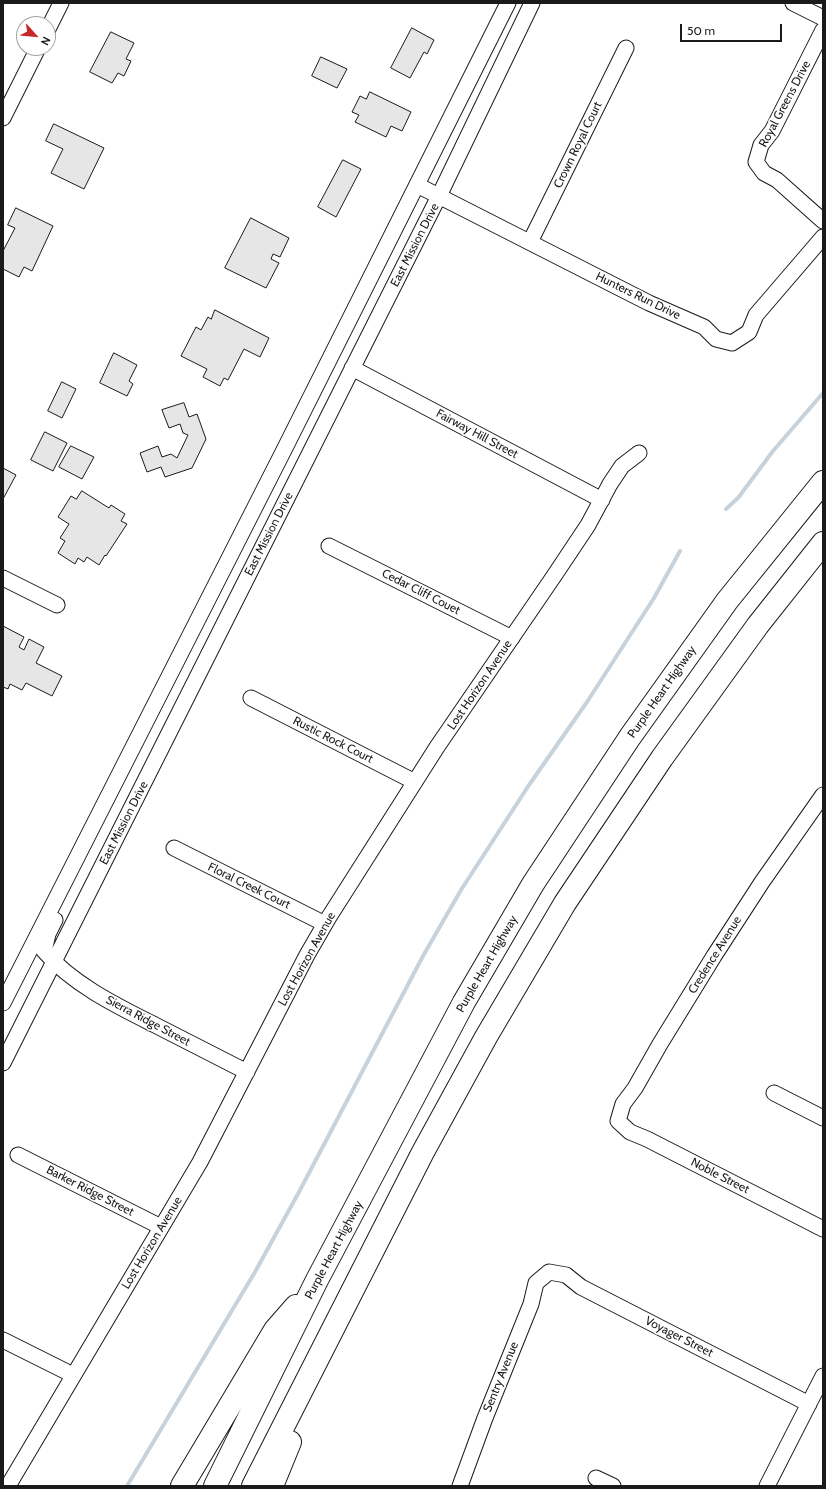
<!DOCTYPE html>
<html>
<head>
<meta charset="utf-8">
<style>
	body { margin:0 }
	#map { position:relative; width:826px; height:1489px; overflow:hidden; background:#fff; font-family:Cabin,sans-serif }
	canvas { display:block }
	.frame { position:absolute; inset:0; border:4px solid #1a1a1a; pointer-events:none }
	.north { position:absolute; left:16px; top:16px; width:40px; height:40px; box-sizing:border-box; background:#fff; border:1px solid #a3a3a3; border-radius:50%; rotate:117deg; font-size:11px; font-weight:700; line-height:16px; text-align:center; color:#1a1a1a }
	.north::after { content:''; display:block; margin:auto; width:14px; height:18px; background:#c62828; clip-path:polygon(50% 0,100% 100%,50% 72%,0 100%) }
	.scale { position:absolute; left:680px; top:24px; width:102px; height:18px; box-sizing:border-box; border:2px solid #1a1a1a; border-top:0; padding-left:5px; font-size:12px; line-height:14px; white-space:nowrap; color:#1a1a1a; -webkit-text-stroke:3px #fff; paint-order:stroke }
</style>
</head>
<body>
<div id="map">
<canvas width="826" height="1489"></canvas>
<div class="frame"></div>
<div class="north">N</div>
<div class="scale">50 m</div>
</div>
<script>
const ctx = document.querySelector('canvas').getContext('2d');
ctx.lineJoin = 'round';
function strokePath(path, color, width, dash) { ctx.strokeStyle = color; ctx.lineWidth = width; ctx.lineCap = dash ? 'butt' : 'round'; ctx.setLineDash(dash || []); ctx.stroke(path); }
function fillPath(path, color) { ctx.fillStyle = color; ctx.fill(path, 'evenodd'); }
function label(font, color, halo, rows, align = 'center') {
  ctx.font = font + ' Cabin,sans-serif'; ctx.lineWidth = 3; ctx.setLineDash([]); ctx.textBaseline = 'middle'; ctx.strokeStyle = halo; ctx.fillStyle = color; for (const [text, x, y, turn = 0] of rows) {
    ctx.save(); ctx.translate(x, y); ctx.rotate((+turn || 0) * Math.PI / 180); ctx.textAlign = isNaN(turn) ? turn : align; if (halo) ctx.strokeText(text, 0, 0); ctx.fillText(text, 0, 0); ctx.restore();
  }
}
strokePath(new Path2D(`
	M726 509 738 498 773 451 823 393
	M127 1486 255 1272 299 1192 423 956 461 890 529 785 587 702 654 598 680 551`), '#c6d2dc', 4);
const building = new Path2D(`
	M412 28 434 40 427 54 424 52 410 78 391 68Z
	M111 32 134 43 126 59 131 61 124 76 118 73 112 83 90 72Z
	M321 57 347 69 337 88 312 76Z
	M370 92 411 112 402 131 391 126 386 137 355 122 359 115 352 112 360 96 366 99Z
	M54 124 104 148 84 189 51 173 63 149 46 141Z
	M343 160 361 169 336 217 318 207Z
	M16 208 53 226 32 271 24 267 19 277 3 269V251L15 228 8 225Z
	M251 218 289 238 280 257 273 254 271 259 279 263 266 288 225 268Z
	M215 310 269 338 260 357 244 349 228 380 224 378 220 386 203 377 207 369 181 356 196 327 201 330 208 317 211 319Z
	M114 353 137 365 129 381 133 384 127 396 100 383Z
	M62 382 76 389 62 418 48 411Z
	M184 403 189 417 197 414 206 439 192 468 165 477 161 467 147 472 140 453 158 446 162 457 171 454 177 458 188 435 183 433 180 424 169 428 162 410Z
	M45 432 67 443 53 471 31 460Z
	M71 446 94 457 82 479 59 467Z
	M3 468 16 475 3 499Z
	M82 491 109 508 111 505 125 514 121 521 127 524 106 556 105 555 99 565 87 557 84 562 78 558 75 564 58 553 65 541 60 538 69 524 58 517 71 496 76 499Z
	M3 626 24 637 19 647 24 650 29 639 44 647 36 663 62 676 52 696 26 683 22 690 10 684 8 689 3 687Z`);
fillPath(building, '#e6e6e6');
strokePath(building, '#1a1a1a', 1);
const minor = new Path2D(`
	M793 3 823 18
	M48 29 61 3
	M823 30 772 131 761 145 756 162 764 173 777 180 823 221
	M3 118 38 48
	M417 185 649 303 704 327 716 339 732 343 749 332 756 315 823 237
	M530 242 626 48
	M352 368 602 500
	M329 546 512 638
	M3 578 57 605
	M251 698 415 782
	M823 795 762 882 714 956 660 1044 635 1088 623 1104 618 1121 630 1132 647 1139 823 1229
	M174 848 325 924
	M55 920 48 934 44 951C72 984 117 1006 155 1025 186 1041 217 1057 247 1072
	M3 1003 285 448 508 3
	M3 1063 439 196 532 3
	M774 1093 823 1118
	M18 1155 161 1227
	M3 1340 73 1375
	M596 1478 613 1486
	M8 1486 200 1162 307 955 329 917 437 747 554 576 588 525 610 484 622 466 639 453
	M460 1486 485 1418 531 1304 536 1283 549 1272 566 1275 581 1287 809 1404
	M767 1486 823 1376`);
const highway = new Path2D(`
	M182 1486 275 1330 296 1306
	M215 1486 317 1280 464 1002 533 884 630 737 727 601 823 482
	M253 1486 423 1152 486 1037 565 903 662 758 758 625 823 543
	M272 1486 290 1442`);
strokePath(minor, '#1a1a1a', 17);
strokePath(highway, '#1a1a1a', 24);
strokePath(minor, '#fff', 15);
strokePath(highway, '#fff', 22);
label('12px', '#1a1a1a', '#fff', [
	["Royal Greens Drive",785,104,-62],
	["Crown Royal Court",578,145,-64],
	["East Mission Drive",415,245,-63],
	["Hunters Run Drive",638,296,26],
	["Fairway Hill Street",477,434,28],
	["East Mission Drive",269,534,-63],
	["Cedar Cliff Couet",421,592,27],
	["Lost Horizon Avenue",480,685,-56],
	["Purple Heart Highway",662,692,-55],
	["Rustic Rock Court",333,740,27],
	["East Mission Drive",124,823,-63],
	["Floral Creek Court",249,886,26],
	["Credence Avenue",715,955,-58],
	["Lost Horizon Avenue",307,959,-61],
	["Purple Heart Highway",487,964,-60],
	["Sierra Ridge Street",148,1021,28],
	["Noble Street",720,1176,27],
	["Barker Ridge Street",90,1191,27],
	["Lost Horizon Avenue",152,1243,-59],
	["Purple Heart Highway",334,1250,-62],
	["Voyager Street",679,1337,27],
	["Sentry Avenue",501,1377,-68]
]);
</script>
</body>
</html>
